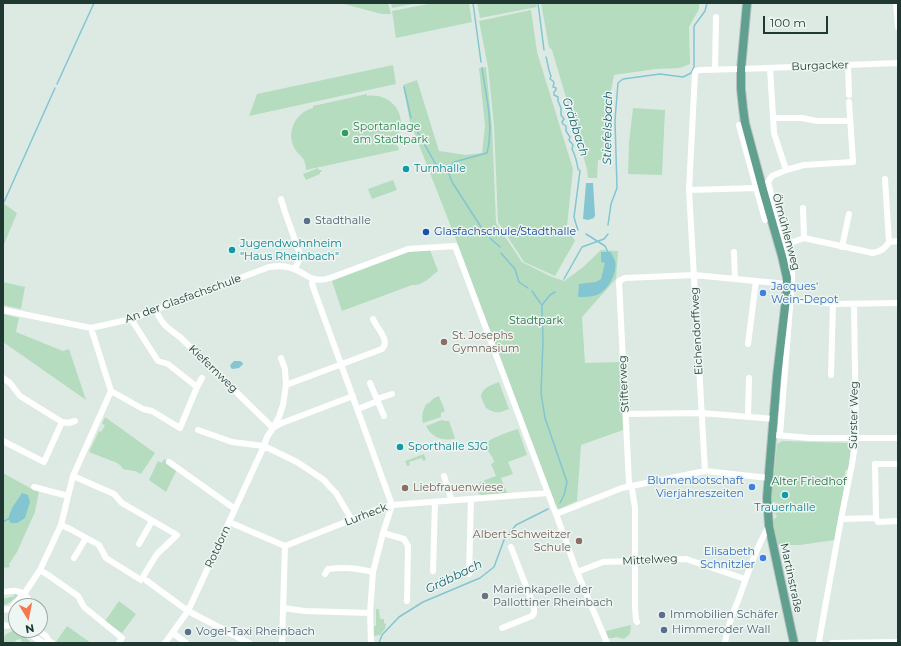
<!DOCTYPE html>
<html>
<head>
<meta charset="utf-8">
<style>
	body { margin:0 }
	#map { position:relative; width:901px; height:646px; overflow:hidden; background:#ddeae4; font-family:Montserrat,sans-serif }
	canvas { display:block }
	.frame { position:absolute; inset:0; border:4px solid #1f3932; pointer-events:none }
	.north { position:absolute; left:8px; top:598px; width:40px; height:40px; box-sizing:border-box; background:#edf6f2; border:1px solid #9baaa5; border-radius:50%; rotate:170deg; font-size:11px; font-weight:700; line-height:16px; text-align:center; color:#1f3932 }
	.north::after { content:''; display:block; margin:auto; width:14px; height:18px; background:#f57750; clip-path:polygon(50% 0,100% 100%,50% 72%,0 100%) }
	.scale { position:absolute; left:763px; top:16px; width:65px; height:18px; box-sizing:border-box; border:2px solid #1f3932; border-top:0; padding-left:5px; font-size:12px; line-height:14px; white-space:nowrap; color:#1f3932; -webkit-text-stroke:3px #edf6f2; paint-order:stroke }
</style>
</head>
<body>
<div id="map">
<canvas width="901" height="646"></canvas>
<div class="frame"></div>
<div class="north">N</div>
<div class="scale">100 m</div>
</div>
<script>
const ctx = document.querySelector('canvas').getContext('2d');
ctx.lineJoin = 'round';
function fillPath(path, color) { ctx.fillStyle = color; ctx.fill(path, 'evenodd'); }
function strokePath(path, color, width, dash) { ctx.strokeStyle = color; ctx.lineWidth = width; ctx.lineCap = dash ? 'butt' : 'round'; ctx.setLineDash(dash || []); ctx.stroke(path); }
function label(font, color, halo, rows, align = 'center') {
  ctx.font = font + ' Montserrat,sans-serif'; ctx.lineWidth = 3; ctx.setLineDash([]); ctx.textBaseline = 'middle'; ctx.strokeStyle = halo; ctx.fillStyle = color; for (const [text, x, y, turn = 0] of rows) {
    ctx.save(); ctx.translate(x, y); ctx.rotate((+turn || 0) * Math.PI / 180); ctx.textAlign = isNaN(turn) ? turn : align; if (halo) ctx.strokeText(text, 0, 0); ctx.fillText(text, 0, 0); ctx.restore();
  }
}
fillPath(new Path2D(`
	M340 3H388L391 14H382Z
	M391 3H418L392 8Z
	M433 3H469L472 22 396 38 392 11Z
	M477 3H536L537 7 480 18Z
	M541 3H699V9L689 27 690 64 680 68 656 69 614 75 608 106 605 138 606 160H598L597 178H588L587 169 552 50 549 47Z
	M531 10 537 52 573 169 567 226 575 241 555 276 524 262 498 222 494 125 488 67 479 21Z
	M393 65 396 84 249 116 257 94Z
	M486 67 492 126 496 223 522 262 552 277 564 281 582 268 601 250 618 251 616 279 582 317 585 363 621 362 623 430 581 445 577 501 559 509 556 507 455 237 410 122 403 85 417 80 439 151 466 155 482 153 485 126 479 68Z
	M367 94V96C385 93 402 106 401 125 401 131 397 136 396 140 396 143 398 147 399 150L306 170C306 167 305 163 304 160 302 156 295 152 293 145 287 129 297 112 313 108V106Z
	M633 108 665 110 662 175 628 174 629 143Z
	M318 168 319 170H321L322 172H320V174L306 180 303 174Z
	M393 180 397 190 372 199 368 189Z
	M3 203 17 213 3 247Z
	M430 250 438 271C430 277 423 286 412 285L342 311 332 281 411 251Z
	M3 282 25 287 21 309 3 305Z
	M3 314 19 318 16 332 63 351 69 349 86 400 3 342Z
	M499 382 509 409C499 413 496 414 486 408 485 405 481 399 481 396 482 388 493 384 499 382Z
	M439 396 445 411 441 413V417L423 423C421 415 423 410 427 403L428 404 434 398Z
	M105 417 155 453 141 474 135 471 127 470 123 469 120 465 117 463 89 452 99 431 101 432 105 425 102 424Z
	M442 420 445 421H449L455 438 454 439C442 441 431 437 426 426Z
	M518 429 527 455 508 462 513 474 501 478 507 493 481 495 478 493 477 488 480 482 496 476 491 464 494 462C493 456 488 453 487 448 486 445 486 444 488 442 491 438 511 431 518 429Z
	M782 441 851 443 849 469 845 471V483L835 540 800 545H778L773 521 777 516 773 512 777 510 775 502H771L777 444Z
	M424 454 426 460 423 461 422 458 409 462 410 465 407 466 405 461Z
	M164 459 177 469 166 492 149 480 158 461 162 463Z
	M3 473 30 488 39 491 35 512 17 552 9 564 10 567 3 568Z
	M14 593 18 595C13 600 10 604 3 605V599L15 596Z
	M119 601 136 614 122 633 105 621Z
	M376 609H379L380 619H384V623L386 624 385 629 380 635 374 636V626H376Z
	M631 625 630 634 624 639 616 637 613 638H608L606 631Z
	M67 626 91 643H57L56 642Z
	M12 631H18L32 643H22L21 639 16 640 15 643H3L5 635Z`), '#b5dcbf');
fillPath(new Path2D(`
	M586 183H593L595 215 594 218 588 220 583 219Z
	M601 252H611C612 255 614 258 615 261 618 272 608 291 597 295 591 297 584 297 578 297L579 284 596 282 601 279 605 263 601 262Z
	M234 361H239L242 362 243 364 239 368 232 369 230 366 231 364Z
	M22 493 28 495 30 502 25 518 17 523H11L8 519 12 508Z`), '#83c5d1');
strokePath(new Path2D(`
	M473 3 481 62
	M538 3 544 50
	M546 57C548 63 548 70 551 76L550 79 553 81 554 83 553 87 556 88V90L554 92V95L558 97V101L561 108V115L564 119 562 122 563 124 566 126V131L570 137 569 140 573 145 572 149C575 155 577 162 578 169L580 171 574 217 576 224 578 230
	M57 84 94 3
	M404 87 411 118
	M413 124 439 170
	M3 201 4 202 55 88
	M608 225 611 204 617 188 615 120 618 83 623 79 660 74 683 77 691 73 694 67V26L705 11 707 3
	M481 227 452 182 448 171 454 162 487 153C494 126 486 95 482 68
	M586 234 605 246 608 252
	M490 238 500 247
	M501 253 515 269 519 282 528 288
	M564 279 582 247 604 239 608 234
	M532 291 541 304
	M555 292 550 295 542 305 543 342 541 393 545 418 567 482 564 495 560 503
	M3 522 8 519
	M379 643 382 635 399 617 423 602 480 578 494 567 504 540 516 525 548 509`), '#83c5d1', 1.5);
const major = new Path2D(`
	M747 3 741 69V89L743 108 745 123 763 190 782 256 787 278 786 299 777 376 767 498 768 511 769 526 794 643`);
strokePath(major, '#bcc4c2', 10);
strokePath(new Path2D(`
	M896 3 898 27
	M848 65 849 95
	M770 68 774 133 786 170
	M715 70 716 17
	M773 118H802L817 121H850
	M739 125 765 220
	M689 190 757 188
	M281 199 285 212 300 254V257L295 269
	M803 208 804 238
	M889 242 898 241
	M785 245 804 238 873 253C881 251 885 249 889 242L885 179
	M842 247 849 214
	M734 252 735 279
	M313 280 312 283 313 287 392 505
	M787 299 836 304 898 303
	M3 310 91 328 131 319 269 267C276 266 283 265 291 268 308 273 310 284 330 278L408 249 455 246 548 493 556 514 577 572 607 643
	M156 310C162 325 168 328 180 337L273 428 279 417 283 405 286 385 285 369 281 358
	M131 319 158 361 168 364 197 387
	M748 344 756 281
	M831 375 833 303
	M3 378 10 383 20 396 62 422 68 423 75 421
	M370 383 384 416
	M286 385 382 349C391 341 376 327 373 319
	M111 391 143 409 152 411 180 428 197 387 202 378
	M377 399 392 394
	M358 409 378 401
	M626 414 702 413 774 419
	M748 416 749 378
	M198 430 232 442 264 446 297 462 324 480 330 487 336 493 352 520
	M776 435 810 438H898
	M780 435 792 281V273L768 182 772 176 786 170 804 165 853 162 849 102
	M3 441 44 462 62 422
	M169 462 235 509
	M705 471 689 190 695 73 696 71 700 70 741 69 898 63
	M444 476 450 495 451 500
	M34 487 68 496
	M556 514 622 488 705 471 769 478
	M876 518 878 522 898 521
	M841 519 876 518 875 464H898
	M229 522 285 546
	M61 525 72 530 99 545 106 558 141 580 157 554 177 535 122 503 114 494 73 476
	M383 533 404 539 408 546 407 601
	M139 544 152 521
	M285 546 381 508 392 505 548 493
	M74 558 86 538
	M40 570 48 575 78 596 84 607 122 638 119 643
	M433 571 435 502
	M577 572 603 562 686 559 745 579
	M325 574 328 569C345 567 356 568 373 572
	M469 574 471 499
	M147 581 188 611 249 643
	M3 592C7 592 12 590 16 591 24 592 30 599 32 606
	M283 608 305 611 370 613
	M10 609 24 594 40 570 61 525 73 476 111 391 91 328
	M3 610C20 605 20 630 3 625
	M637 622 636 620 635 608V508L632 489 629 483 619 281 625 278 694 275 787 284
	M502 628 532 616 534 613V607L511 547
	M24 630 43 643
	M37 630 46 636 49 641 52 643
	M173 633 186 643
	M165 643 188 611 264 446 267 437 273 428 282 423 353 396
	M282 643 285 546
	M371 643 370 613 373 572 383 533 392 505
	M725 643C727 627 733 613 739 598 748 573 756 548 769 526
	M820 643 819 641 841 519 852 464 856 438 854 304
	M832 643 898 642`), '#fff', 6);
strokePath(major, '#60a08f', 8);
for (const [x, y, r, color] of [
	[345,133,4,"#2e9e5b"],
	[406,169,4,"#0f9aa8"],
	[307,221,4,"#5c6f8a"],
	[426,232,4,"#1a4fb4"],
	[232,250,4,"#0f9aa8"],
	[763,293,4,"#3f7fe0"],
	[444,342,4,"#8d6e63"],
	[400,447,4,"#0f9aa8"],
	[752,487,4,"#3f7fe0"],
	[405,488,4,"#8d6e63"],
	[785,495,4,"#0f9aa8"],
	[579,541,4,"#8d6e63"],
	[763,558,4,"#3f7fe0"],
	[485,596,4,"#6b7280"],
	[662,615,4,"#5c6f8a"],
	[664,630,4,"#5c6f8a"],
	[188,632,4,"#5c6f8a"]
]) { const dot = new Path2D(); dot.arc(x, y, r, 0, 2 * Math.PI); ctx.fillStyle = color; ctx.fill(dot); strokePath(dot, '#edf6f2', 1.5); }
label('11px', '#1f3932', '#edf6f2', [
	["Burgacker",820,66,-2],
	["Ölmühlenweg",786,232,75],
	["An der Glasfachschule",183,299,-20],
	["Eichendorffweg",697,331,-93],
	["Kiefernweg",213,369,44],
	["Stifterweg",624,384,-93],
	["Sürster Weg",854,415,-89],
	["Lurheck",366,515,-21],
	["Rotdorn",218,547,-65],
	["Mittelweg",650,560,-3],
	["Martinstraße",791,578,78]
]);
label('11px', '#27864d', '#edf6f2', [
	["Sportanlage",353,127],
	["am Stadtpark",353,140]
], 'left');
label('11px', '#0d838f', '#edf6f2', [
	["Turnhalle",414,169],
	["Jugendwohnheim",240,244],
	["\"Haus Rheinbach\"",240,257],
	["Sporthalle SJG",408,447],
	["Trauerhalle",785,508,"center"]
], 'left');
label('11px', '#4e5e75', '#edf6f2', [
	["Stadthalle",315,221],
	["Immobilien Schäfer",670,615],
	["Himmeroder Wall",672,630],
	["Vogel-Taxi Rheinbach",196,632]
], 'left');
label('11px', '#164399', '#edf6f2', [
	["Glasfachschule/Stadthalle",434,232]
], 'left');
label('11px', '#366cbe', '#edf6f2', [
	["Jacques'",771,287,"left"],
	["Wein-Depot",771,300,"left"],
	["Blumenbotschaft",744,481],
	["Vierjahreszeiten",744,494],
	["Elisabeth",755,552],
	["Schnitzler",755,565]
], 'right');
label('11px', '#287044', '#edf6f2', [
	["Stadtpark",536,321],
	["Alter Friedhof",809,482]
]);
label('11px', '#785e54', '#edf6f2', [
	["St. Josephs",452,336],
	["Gymnasium",452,349],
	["Liebfrauenwiese",413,488],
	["Albert-Schweitzer",571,535,"right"],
	["Schule",571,548,"right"]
], 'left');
label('11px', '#5b616d', '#edf6f2', [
	["Marienkapelle der",493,590],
	["Pallottiner Rheinbach",493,603]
], 'left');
label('italic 12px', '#186675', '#edf6f2', [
	["Gräbbach",575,127,72],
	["Stiefelsbach",608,128,-89],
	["Gräbbach",454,577,-26]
]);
</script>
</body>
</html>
